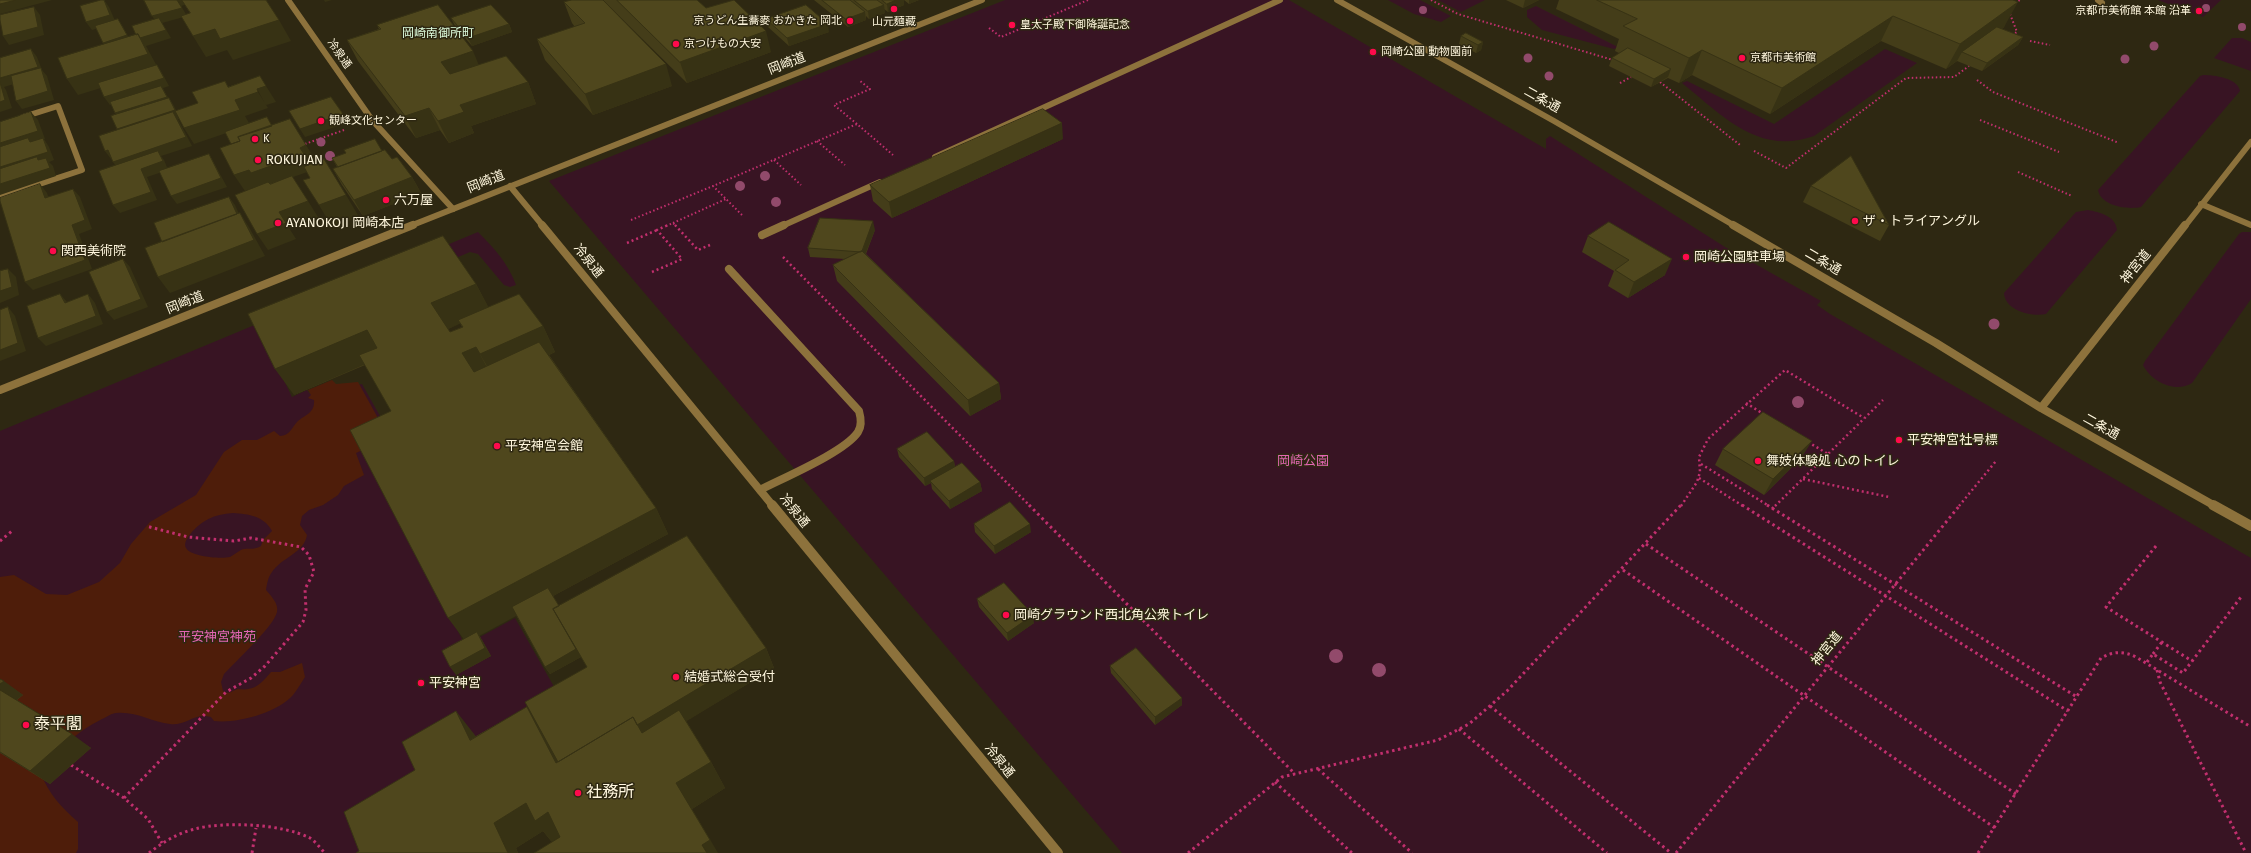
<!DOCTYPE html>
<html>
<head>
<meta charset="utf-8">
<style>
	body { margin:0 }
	canvas { display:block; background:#2e2812 }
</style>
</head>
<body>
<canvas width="2251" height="853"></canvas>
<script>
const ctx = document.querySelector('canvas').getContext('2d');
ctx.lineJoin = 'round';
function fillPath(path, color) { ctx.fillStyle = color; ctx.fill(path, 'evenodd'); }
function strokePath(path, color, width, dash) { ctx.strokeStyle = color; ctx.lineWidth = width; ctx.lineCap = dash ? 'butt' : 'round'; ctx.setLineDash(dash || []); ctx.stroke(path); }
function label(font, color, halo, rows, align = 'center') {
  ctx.font = font + ' "Fira Sans","Noto Sans JP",sans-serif'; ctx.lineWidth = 3; ctx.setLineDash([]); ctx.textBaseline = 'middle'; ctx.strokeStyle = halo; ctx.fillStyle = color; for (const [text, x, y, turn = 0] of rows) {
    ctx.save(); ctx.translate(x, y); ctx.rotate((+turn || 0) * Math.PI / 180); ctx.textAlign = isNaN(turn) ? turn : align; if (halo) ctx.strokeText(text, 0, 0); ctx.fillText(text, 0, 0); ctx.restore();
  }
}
fillPath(new Path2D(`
	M1005 0H1289L1546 149V139L1550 136 1725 247 1821 301 1817 305 1830 314 2251 558V853H1122L549 181Z
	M1388 0H1420L1451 16 1441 22 1414 14Z
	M1438 0H1485L1461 12Z
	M2158 0H2221L2203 17Z
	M1536 6 1618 47 1614 49 1542 30 1527 17V10Z
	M2232 38H2242L2251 42V71L2214 58Z
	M1885 49 1917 63 1814 136C1758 156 1722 115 1682 83L1687 81 1774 124Z
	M2203 75C2214 75 2238 78 2240 91L2141 207C2127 210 2101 206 2098 190L2200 76Z
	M2088 210C2099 212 2116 216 2117 230L2046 314C2032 317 2005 311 2004 293L2076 212Z
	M478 232C494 248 508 263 516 285L510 287 504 285 478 254 470 252 264 339 292 397 307 390 310 394 362 384 393 439 365 452 465 645 515 618 557 692 422 769 366 853H0V431Z
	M2242 232H2251V299L2192 383C2175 394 2151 381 2143 365L2145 361 2239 234Z`), '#381423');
fillPath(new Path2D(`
	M332 380 336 384 358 382 389 438 356 453 364 475 344 486 338 495 323 505 309 510 302 516 300 525 307 535C304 553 281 558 272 572 268 577 267 584 266 590 271 596 279 604 277 612 274 626 235 662 224 674L221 682 223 691C230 695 231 691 238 689 241 689 245 690 248 689 258 688 265 679 271 672H280L302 663 305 677C301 683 297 690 293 695 277 713 236 724 214 721L211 717C195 712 186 726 170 724 152 722 136 711 116 713 112 713 107 717 102 719 75 733 59 748 41 774 49 794 61 807 78 822V849L76 853H0V577L14 575 46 594 67 595 99 582 120 563 131 544 150 522 196 495 224 452 242 440H257L274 431 280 436C290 435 291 429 297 422 306 414 315 413 314 400L308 398 311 395 308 390ZM233 513C249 514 264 516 272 531L263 540 261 546C253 551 247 547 241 550 237 552 234 555 230 557 221 559 191 557 186 548 184 544 186 540 188 537 199 521 214 514 233 513Z`), '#4e1d0a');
strokePath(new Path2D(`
	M1431 0 1458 14 1613 60
	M2015 3 2020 0
	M2010 14 2017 32 2012 35
	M989 28 1001 37 1088 0
	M2030 41 2050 45
	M1977 80 1993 92 2119 143
	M1660 82 1740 145
	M1620 83 1631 77
	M1980 120 2059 152
	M857 124 834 105 870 89 859 80
	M817 141 845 165
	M305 144 344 130
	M1754 151 1786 168 1906 78 1954 77 1969 66
	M774 160 801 185
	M2018 172 2072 196
	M742 215 713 186 857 124 893 155
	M631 220 713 186
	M673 223 726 199
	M666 226 673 223 676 226`), '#c22f6e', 2, [1.5, 2.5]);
strokePath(new Path2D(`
	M675 225 698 250 710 245
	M627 243 657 230
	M783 257 1030 506
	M652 272 682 259 657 230 668 225
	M1746 403 1765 415
	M1808 442 1828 454
	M1701 464 1769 506
	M1699 478 1743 506
	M1803 479 1889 497
	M1681 506 1697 482 1700 472 1699 457 1708 439 1785 370 1864 418
	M1775 506 1883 400
	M1959 506 1996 461`), '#c22f6e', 2.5, [2, 3]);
strokePath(new Path2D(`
	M1029 505 1295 774
	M1742 505 2068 711
	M1767 505 2077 697
	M1772 509 1776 505
	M0 541 12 531
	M1646 544 2016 794
	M2156 546 2106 607 2192 661
	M1623 570 1995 828
	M2153 654 2162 642
	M2147 662 2153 654 2183 673 2241 597
	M2157 670 2160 682 2246 853
	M1490 706 1671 853
	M1459 729 1607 853
	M71 765 124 798 148 819 162 843
	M1318 769 1412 853
	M1275 782 1352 853
	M124 798 226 692 251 678 265 666 303 622 306 610 305 589 314 572 309 555 301 547 251 538 234 541 188 537 146 526
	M149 853C163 842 178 833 195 829 224 821 283 824 310 838 316 842 320 848 325 853
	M252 853 256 828
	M1188 853 1282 777 1438 740 1469 724 1507 691 1681 505
	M1676 853 1960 505
	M1978 853 2101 658C2113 651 2124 651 2136 657L2251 727`), '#c22f6e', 3, [2.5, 3.5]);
strokePath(new Path2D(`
	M2098 0 2102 3
	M0 197 82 170 58 106 23 117
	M2201 204 2251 225`), '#8d723c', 6);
strokePath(new Path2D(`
	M729 269 859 411C861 418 862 426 858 432 845 452 783 478 760 490`), '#8d723c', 8);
strokePath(new Path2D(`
	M935 157 1280 0
	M782 226 880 182`), '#8d723c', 6);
strokePath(new Path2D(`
	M762 235 784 225`), '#8d723c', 8);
strokePath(new Path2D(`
	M288 0 372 120 453 209`), '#8d723c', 6);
strokePath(new Path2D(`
	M1337 0 1554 121 1735 226
	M510 186 543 226
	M410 226 982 0
	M2185 226 2251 142`), '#8d723c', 6);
strokePath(new Path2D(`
	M542 225 773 506
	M1733 225 1936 343 2041 408 2215 506
	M0 390 413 225
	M2041 408 2185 225`), '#8d723c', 8);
strokePath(new Path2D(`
	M772 505 1058 853
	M2213 505 2251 526`), '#8d723c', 10);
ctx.fillStyle = '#924a6b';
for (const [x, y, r] of [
	[2206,8,4],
	[1423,10,4],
	[2242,27,4],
	[2154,46,4.5],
	[1528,58,4.5],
	[2125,59,4.5],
	[1549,76,4.5],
	[321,142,4.5],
	[330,156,5],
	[765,176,5],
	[740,186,5],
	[776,202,5],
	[1994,324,5.5],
	[1798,402,6],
	[1336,656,7],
	[1379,670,7]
]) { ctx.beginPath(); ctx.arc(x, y, r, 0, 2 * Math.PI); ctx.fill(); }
fillPath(new Path2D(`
	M603 0H697L706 8 771 52 687 83Z
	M814 0H904V5L888 12 884 9 885 13 869 19 866 16V20L848 27Z
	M904 0H919L909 4Z
	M1506 0H1539L1523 8Z
	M1559 0H2013L2004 27 2002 29 2023 37 2018 45 1982 71 1957 61 1946 69 1881 41 1770 114 1692 75 1679 83 1668 78 1651 87 1609 66 1612 58 1619 53 1615 51 1619 39 1556 9Z
	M564 2 672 86 593 115 545 60 537 39 575 27 572 23Z
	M451 18 509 24 512 32 472 46 455 26Z
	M766 19 829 32 789 46 768 27Z
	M377 25 479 65 528 82 536 104 471 126 474 133 449 143 440 130 416 138 358 61 347 40 379 29Z
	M1461 36 1483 42 1481 50 1476 53 1459 44Z
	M1063 139 892 218 873 201 870 185Z
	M382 151 412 177 421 193 363 216 342 185 333 169 337 167 332 158Z
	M1811 186 1889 225 1880 241 1803 202Z
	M875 230 866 254 999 383 1001 399 970 416 837 281 833 265 845 259 810 257 808 248Z
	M1588 236 1665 275 1628 298 1608 286 1614 271 1582 252Z
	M476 284 488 307 543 326 555 352 549 355 656 508 668 534 553 596 559 606 766 648 774 668 686 721 711 762 725 788 692 809 552 842 543 831 516 848 518 853H356L359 851 476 736 527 707 532 715 587 667 581 657 550 674 545 667 516 615 479 635 482 640 491 656 456 675 464 639 391 411 365 365 294 395ZM460 323 462 327 450 332 448 329Z
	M897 449 954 461 955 467 980 482 982 491 950 509 932 489 931 483 925 486 899 457Z
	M1723 449 1802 457 1764 495 1715 465Z
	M974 524 1031 532 995 554 975 532Z
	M977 599 1034 623 1008 641 979 607Z
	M1110 666 1182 698V705L1155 725 1111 673Z
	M0 679 23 695 17 700 91 748 50 784 0 753Z`), '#443d19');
fillPath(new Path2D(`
	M16 0H52L0 14V4Z
	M104 0 109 7 116 23 92 30 86 22Z
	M177 0H194V2L181 6 187 16 162 23 171 38 146 46 159 70 78 95 67 79 138 39 158 24 152 16Z
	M324 0H332L325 2Z
	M896 0H904V5L888 12 887 4Z
	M909 0H919L909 4Z
	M1525 0H1539L1523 8Z
	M2018 2 2004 27 1966 54 1962 52 1957 61 1946 69 1960 44Z
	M884 5 885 13 869 19 868 11Z
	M34 7 40 15 44 35 9 45 3 36Z
	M865 12 866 20 848 27 846 19Z
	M1893 16 1881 41 1770 114 1782 88Z
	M118 19 123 27 132 44 109 51 103 43Z
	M279 20 291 41 233 60 227 50 206 57 193 36 215 29Z
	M509 24 512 32 472 46 468 38Z
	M828 24 829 32 789 46 787 38Z
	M766 31 771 52 687 83 680 62Z
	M2023 37 2018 45 1982 71 1987 63Z
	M1483 42 1481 50 1476 53 1478 45Z
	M31 49 37 57 42 70 47 76 54 100 22 109 16 101 43 75 4 87 6 90 12 108 0 112V78Z
	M1702 50 1692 75 1679 83 1689 58Z
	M473 51 482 73 451 84 441 62Z
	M666 64 672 86 593 115 585 94Z
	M157 65 162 73 169 86 163 88 166 94 172 105 121 122 115 113 162 88 110 105 104 97Z
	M1671 69 1668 77 1651 87 1654 79Z
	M528 82 536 104 471 126 474 133 449 143 438 121 460 105Z
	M266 86 276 102 266 105 257 89Z
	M258 92 268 108 245 116 250 125 194 144 184 128 235 100Z
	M169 98 174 106 180 119H178L192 146 161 156 164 160 168 170 147 177 157 200 120 213 113 205 119 170 113 162 123 137 117 129Z
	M429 108 440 130 416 138 405 116Z
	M31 112 38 120 45 139H44L49 147 54 160 49 162 53 166 56 176 0 195V143Z
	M343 114 347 123 305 137 300 129Z
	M1062 123 1063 139 892 218 889 202Z
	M306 145 316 161 309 163 313 170 270 185 259 186 245 191 234 175Z
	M108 150 114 158 111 159 105 151Z
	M209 154 214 163 227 187 177 204 171 196Z
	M412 177 421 193 363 216 354 200Z
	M40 184 47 193 52 207 45 198Z
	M73 189 80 197 92 229 79 234 92 269 33 290 25 282Z
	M346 195 359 217 332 227 319 205Z
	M229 197 235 205 243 223 162 242Z
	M308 201 318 217 289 228 296 239 268 250 257 234 279 212Z
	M240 213 250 229 265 256 170 293 158 277Z
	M873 221 875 230 863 260 862 252Z
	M123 259 130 267 148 307 114 320 107 312Z
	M1672 259 1665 275 1628 298 1634 282Z
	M8 269 16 277 19 295 0 303V291Z
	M476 284 490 310 446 330 431 303Z
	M60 294 67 302 65 303Z
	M88 294 95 303 103 324 46 346 38 338Z
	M8 307 15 316 26 351 0 361V350Z
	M543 326 555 352 495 380 480 354Z
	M367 330 384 356 294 395 275 369Z
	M476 347 490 373 477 379 462 353Z
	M999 383 1001 399 970 416 968 400Z
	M1812 441 1802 457 1764 495 1773 479Z
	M954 461 955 469 930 481 931 483 925 486 924 478Z
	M980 482 982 491 950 509 949 501Z
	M656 508 668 534 553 596 581 657 550 674 545 667 553 596 479 636 482 640 491 656 456 675 450 667 466 642 448 618Z
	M1030 524 1031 532 995 554 994 546Z
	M1033 615 1034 623 1008 641 1007 633Z
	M766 648 774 668 649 744 556 763 527 707 546 735Z
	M4 681 23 695 15 701 0 691V684Z
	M1182 698V705L1155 725V717Z
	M456 711 478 739 470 740Z
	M72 734 91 748 50 784 30 771Z
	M711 762 725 788 692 809 718 853H707L702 845 676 783Z
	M526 803 548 812 568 838 555 846 543 831 516 848 518 853H508L494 823Z`), '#373214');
const building = new Path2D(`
	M0 0H16L0 4Z
	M101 0H104L110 15 86 22 80 6Z
	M144 0H177L182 8 152 16Z
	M182 0H266L279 20 220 39 215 29 193 36 181 16 190 13Z
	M572 0H603L666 64 585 94 537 39 585 23 564 2Z
	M617 0H697L706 8 734 0 766 31 680 62Z
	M822 0H850L865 12 846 19Z
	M854 0H877L884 5 868 11Z
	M882 0H896L887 4Z
	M1597 0H2013L2018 2 1960 44 1893 16 1782 88 1702 50 1689 58 1623 26 1637 19Z
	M438 5 473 51 441 62 450 74 506 56 528 82 460 105 464 112 438 121 429 108 405 116 347 40 381 29 377 25Z
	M491 5 509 24 468 38 451 18Z
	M806 5 828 24 787 38 766 19Z
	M34 7 38 27 3 36 0 20V15Z
	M159 18 166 30 140 38 138 34 136 35 132 26Z
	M118 19 127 35 103 43 95 26Z
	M1997 27 2023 37 1987 63 1962 52Z
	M1466 33 1483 42 1478 45 1461 36Z
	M138 34 148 54 67 79 58 58Z
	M1628 48 1671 69 1654 79 1612 58Z
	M31 49 38 67 0 78V58Z
	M157 65 164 78 104 97 98 83Z
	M41 68 48 91 16 101 11 76Z
	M260 76 266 86 257 89 258 92 235 100 240 110 184 128 175 111 198 103 192 92 225 81 228 87Z
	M0 82 5 100 0 102Z
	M161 86 167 97 115 113 110 102Z
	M331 97 343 114 300 129 289 111Z
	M169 98 175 110 117 129 111 116Z
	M1043 109 1062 123 889 202 870 185Z
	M31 112 38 131 0 143V122Z
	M173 112 186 137 113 162 108 150 105 151 99 136Z
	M267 117 272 126 238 137 240 141 231 144 225 132Z
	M290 119 306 145 300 148 304 154 251 173 249 170 234 175 220 148 240 141 238 137Z
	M28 138 30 142 43 138 48 152 0 167V147Z
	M375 139 382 151 338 167 332 158 346 153 344 150Z
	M385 150 392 159 397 157 412 177 354 200 333 169Z
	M158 151 163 161 141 169 151 192 113 205 99 171Z
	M209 154 221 178 171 196 159 171Z
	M1851 156 1889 225 1811 186Z
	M37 157 38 160 46 158 50 168 0 184V169Z
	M324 159 346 195 319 205 303 180 310 178 304 167Z
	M292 176 308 201 279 212 286 223 257 234 235 195 268 182 270 184Z
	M40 184 45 198 73 189 85 220 72 225 85 260 25 282 0 201V198Z
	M229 197 237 214 162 242 154 223Z
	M240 213 254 240 158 277 145 248Z
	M820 218 873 221 862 251 861 252 808 248Z
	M1609 222 1672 259 1634 282 1615 270 1629 260 1588 236Z
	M443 236 476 284 431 303 450 332 463 327 458 320 519 294 543 326 480 354 476 347 462 353 474 372 539 342 656 508 448 618 350 430 391 411 359 355 377 348 367 330 275 369 248 314Z
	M862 251 999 383 968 400 833 265Z
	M123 259 141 299 107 312 89 272Z
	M8 269 12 287 0 291V271Z
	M60 294 65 303 88 294 96 316 38 338 27 306Z
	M8 307 18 343 0 350V310Z
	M1763 412 1812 441 1773 479 1723 449Z
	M927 432 954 461 924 478 897 449Z
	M962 463 980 482 949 501 930 481Z
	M1010 502 1030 524 994 546 974 524Z
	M687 536 766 648 637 725 633 717 558 762 525 702 587 667 553 609Z
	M1004 583 1033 615 1007 633 977 599Z
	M548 588 559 606 553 609 576 649 545 667 512 607Z
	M477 632 485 648 450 667 442 651Z
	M1136 648 1182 698 1155 717 1110 666Z
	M0 679 4 681 0 684Z
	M0 690 72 734 30 771 0 752Z
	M527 707 556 763 633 717 642 733 679 710 711 762 676 783 710 840 702 845 707 853H534L560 837 548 812 535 821 526 803 494 823 508 853H356L359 851 344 812 415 770 402 742 456 711 470 740Z`);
fillPath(building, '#4f471d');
strokePath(building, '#373214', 1);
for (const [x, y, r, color] of [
	[894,9,4,"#ff0a4c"],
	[2199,11,4,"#ff0a4c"],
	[850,21,4,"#ff0a4c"],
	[1012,25,4,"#ff0a4c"],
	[676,44,4,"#ff0a4c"],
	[1373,52,4,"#ff0a4c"],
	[1742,58,4,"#ff0a4c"],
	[321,121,4,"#ff0a4c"],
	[255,139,4,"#ff0a4c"],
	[258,160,4,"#ff0a4c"],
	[386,200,4,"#ff0a4c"],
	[1855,221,4,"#ff0a4c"],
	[278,223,4,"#ff0a4c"],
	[53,251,4,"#ff0a4c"],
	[1686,257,4,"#ff0a4c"],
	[1899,440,4,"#ff0a4c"],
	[497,446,4,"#ff0a4c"],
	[1758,461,4,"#ff0a4c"],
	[1006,615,4,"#ff0a4c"],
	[676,677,4,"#ff0a4c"],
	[421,683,4,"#ff0a4c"],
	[26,725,4,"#ff0a4c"],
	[578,793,4,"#ff0a4c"]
]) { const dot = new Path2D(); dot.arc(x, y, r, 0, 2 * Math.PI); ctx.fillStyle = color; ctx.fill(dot); strokePath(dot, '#2e2812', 1.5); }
label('11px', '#fff7de', '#2e2812', [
	["京都市美術館 本館 沿革",2191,11,"right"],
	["京うどん生蕎麥 おかきた 岡北",842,21,"right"],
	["山元麵藏",894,22,"center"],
	["皇太子殿下御降誕記念",1020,25],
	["京つけもの大安",684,44],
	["岡崎公園 動物園前",1381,52],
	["京都市美術館",1750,58],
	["観峰文化センター",329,121],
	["K",263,139]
], 'left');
label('11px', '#fff7de', '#2e2812', [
	["冷泉通",339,54,55]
]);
label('12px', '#e0ffe0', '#2e2812', [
	["岡崎南御所町",438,34]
]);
label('13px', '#fff7de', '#2e2812', [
	["岡崎道",787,64,-21],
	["二条通",1542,100,29],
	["岡崎道",486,182,-22],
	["冷泉通",588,261,51],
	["二条通",1823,262,30],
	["神宮道",2136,267,-51],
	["岡崎道",185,303,-22],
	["二条通",2101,427,29],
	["冷泉通",794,511,51],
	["神宮道",1827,649,-51],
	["冷泉通",999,761,51]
]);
label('13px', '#fff7de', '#2e2812', [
	["ROKUJIAN",266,160],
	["六万屋",394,200],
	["ザ・トライアングル",1863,221],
	["AYANOKOJI 岡崎本店",286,223],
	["関西美術院",61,251],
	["岡崎公園駐車場",1694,257],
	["平安神宮社号標",1907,440],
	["平安神宮会館",505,446],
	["舞妓体験処 心のトイレ",1766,461],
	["岡崎グラウンド西北角公衆トイレ",1014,615],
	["結婚式総合受付",684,677],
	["平安神宮",429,683]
], 'left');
label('13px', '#e366b3', '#2e2812', [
	["岡崎公園",1303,461],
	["平安神宮神苑",217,637]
]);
label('16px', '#fff7de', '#2e2812', [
	["泰平閣",34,725],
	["社務所",586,793]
], 'left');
</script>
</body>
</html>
